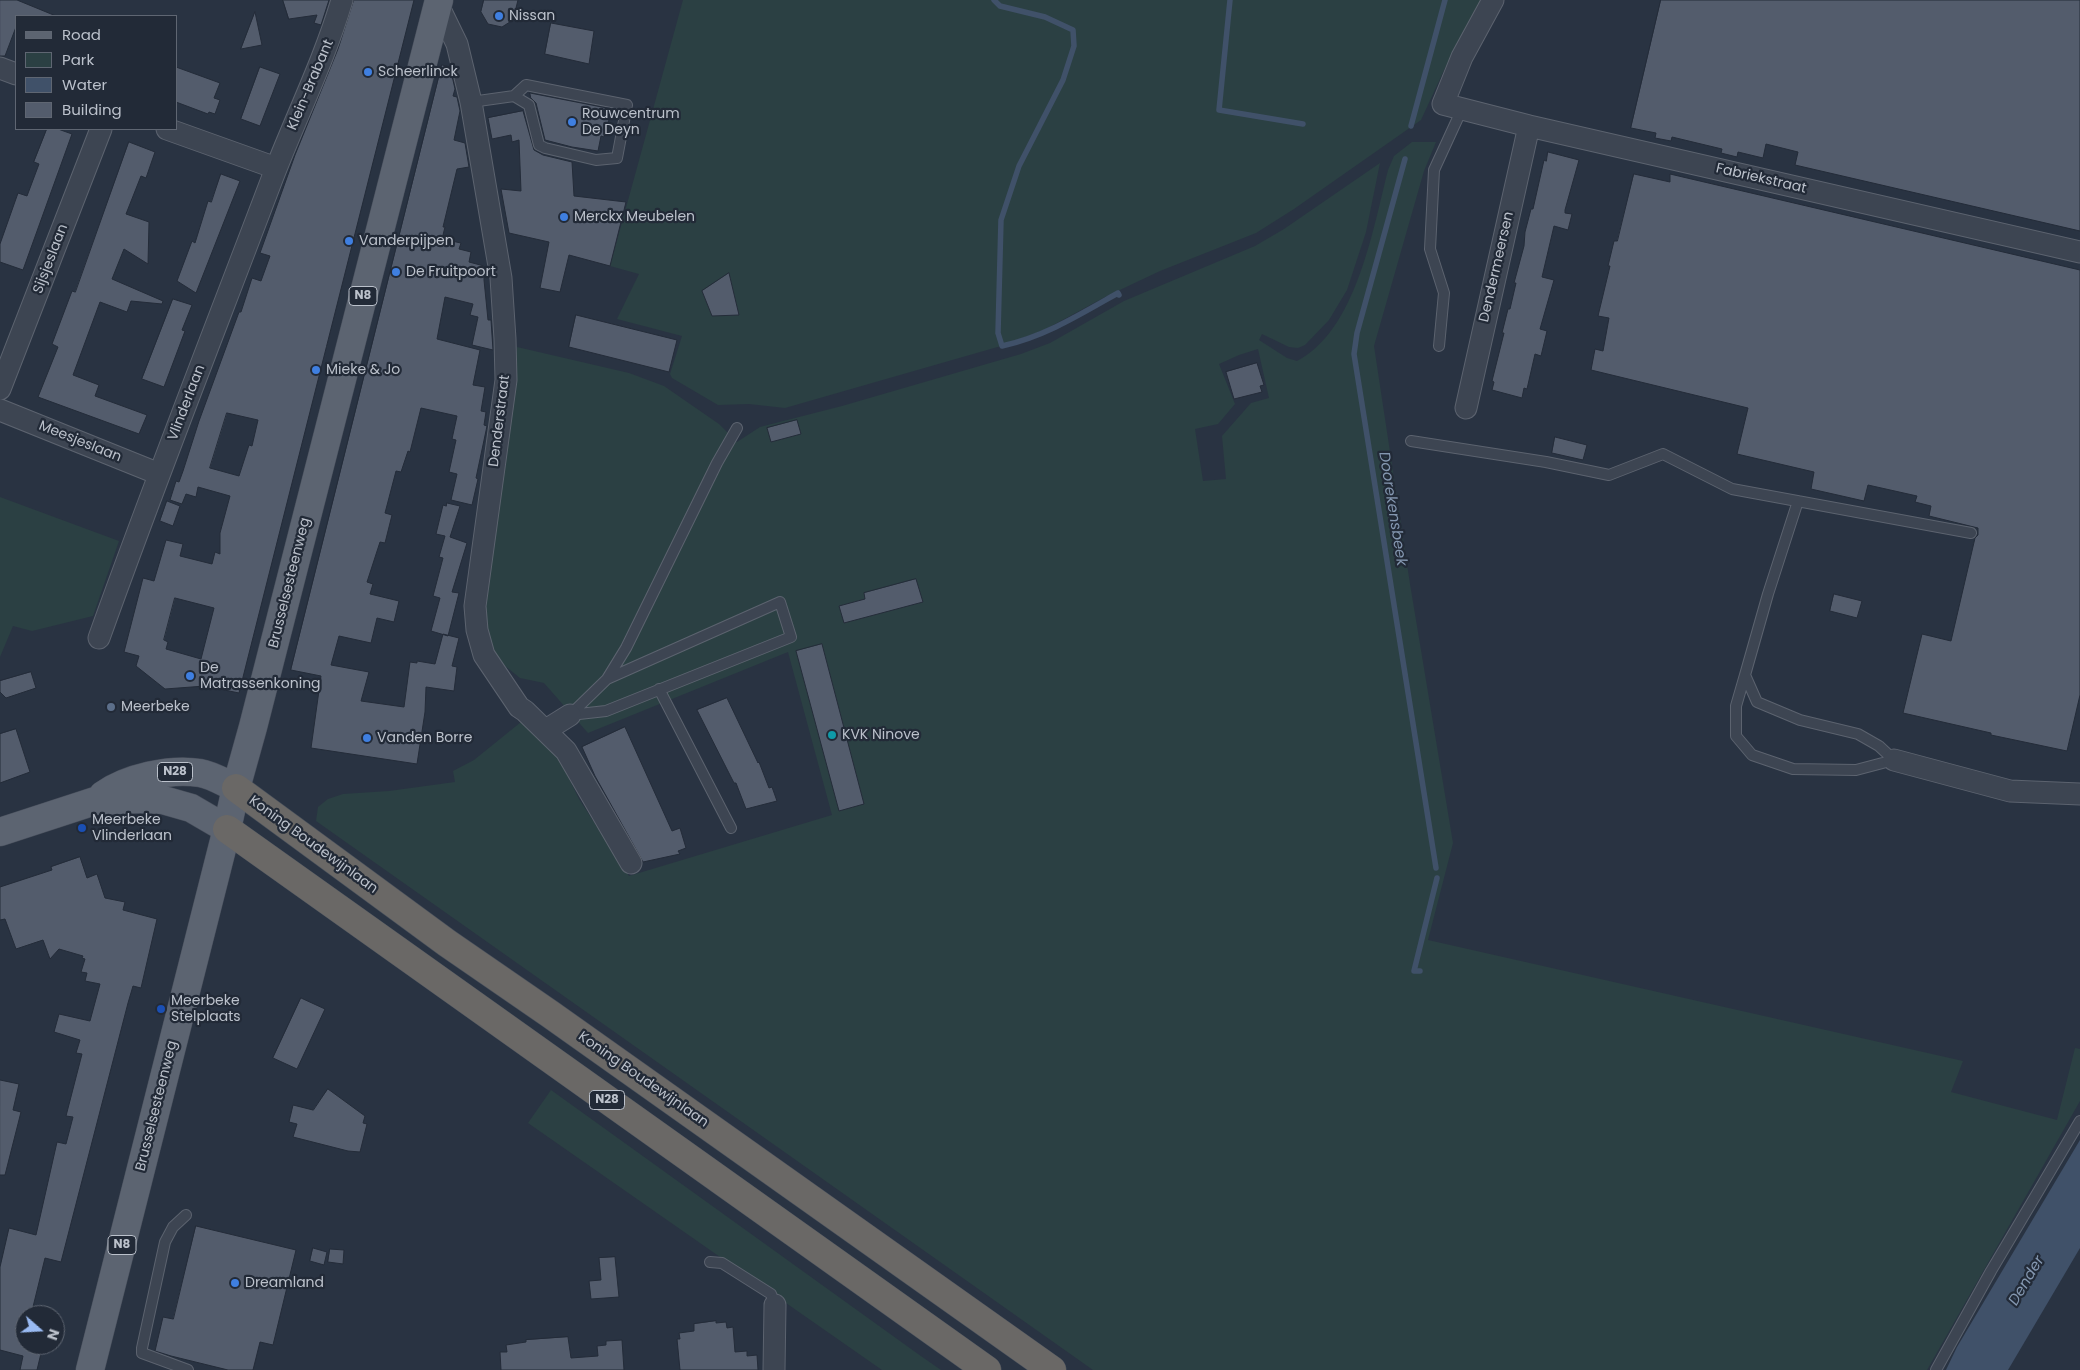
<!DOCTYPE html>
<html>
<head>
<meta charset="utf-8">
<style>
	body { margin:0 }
	#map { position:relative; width:2080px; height:1370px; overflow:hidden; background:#293342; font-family:Poppins,sans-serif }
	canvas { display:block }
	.legend { position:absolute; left:15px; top:15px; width:162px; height:115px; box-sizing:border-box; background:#222a37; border:1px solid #5f6672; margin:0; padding:6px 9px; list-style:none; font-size:15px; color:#bbc1cb }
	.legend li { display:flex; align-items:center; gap:10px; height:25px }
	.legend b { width:25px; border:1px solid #5f6672 }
	.north { position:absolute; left:15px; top:1305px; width:50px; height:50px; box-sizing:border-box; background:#222a37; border:1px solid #5f6672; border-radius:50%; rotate:109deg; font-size:14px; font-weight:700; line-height:20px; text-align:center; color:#bbc1cb }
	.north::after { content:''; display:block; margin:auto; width:18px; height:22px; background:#99baf2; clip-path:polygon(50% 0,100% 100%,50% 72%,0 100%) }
</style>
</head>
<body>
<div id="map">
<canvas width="2080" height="1370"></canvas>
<ul class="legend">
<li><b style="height:6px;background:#5c6471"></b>Road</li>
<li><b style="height:14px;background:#2b4043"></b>Park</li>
<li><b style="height:14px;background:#405169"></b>Water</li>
<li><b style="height:14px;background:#535c6c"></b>Building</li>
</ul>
<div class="north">N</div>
</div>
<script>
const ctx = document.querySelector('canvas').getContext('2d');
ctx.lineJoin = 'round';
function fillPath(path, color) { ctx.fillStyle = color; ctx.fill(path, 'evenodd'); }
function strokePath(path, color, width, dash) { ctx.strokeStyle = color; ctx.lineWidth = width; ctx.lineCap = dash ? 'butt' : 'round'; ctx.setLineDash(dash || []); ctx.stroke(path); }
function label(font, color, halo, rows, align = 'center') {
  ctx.font = font + ' Poppins,sans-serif'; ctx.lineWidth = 4.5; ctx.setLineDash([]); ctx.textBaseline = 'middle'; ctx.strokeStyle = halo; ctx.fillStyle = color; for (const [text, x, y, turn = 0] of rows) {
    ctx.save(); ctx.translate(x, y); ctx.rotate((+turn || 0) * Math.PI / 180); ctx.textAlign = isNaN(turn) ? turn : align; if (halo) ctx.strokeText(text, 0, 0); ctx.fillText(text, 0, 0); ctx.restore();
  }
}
fillPath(new Path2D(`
	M683 0H1483L1445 68 1421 120 1294 209 1256 233 1160 271 1105 297 1044 330 1001 346 785 408 749 404 718 405 672 378 670 374 682 336 617 319 639 274 610 266Z
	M1412 142H1436L1424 171 1374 346 1410 584 1453 843 1428 940 1963 1061 1951 1092 2057 1120 2075 1048 2080 1049V1101L1927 1370H1093L316 821 318 807 328 799 343 794 389 791 455 782 453 771 474 760 526 718 557 754 579 799 629 876 832 815 788 652 588 733 544 683 520 678 499 661 488 643 484 623 517 347 629 373 664 386 719 424 737 442 760 427 842 406 1021 354 1050 343 1124 301 1255 246 1284 229 1380 163 1366 232 1347 290 1329 320 1305 345 1298 348 1289 347 1262 334 1259 340 1287 358 1297 361C1356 331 1373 229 1388 170L1394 156ZM1258 349 1269 398 1251 403 1222 436 1226 479 1203 481 1195 429 1218 424 1235 404 1219 364 1239 355Z
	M0 497 119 541 93 616 32 631 13 626 0 657Z
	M551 1090 918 1354 941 1370H882L528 1123Z`), '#2b4043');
fillPath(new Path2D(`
	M2080 1140V1248L2008 1370H1946L1957 1347Z`), '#405169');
strokePath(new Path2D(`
	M994 0 1000 6 1045 17 1073 30 1074 46 1063 80 1019 166 1001 220 998 333 1002 346C1044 337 1081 314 1118 293L1119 295
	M1230 0 1219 110 1303 124
	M1411 126 1445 0
	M1405 159 1357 333 1354 354 1436 868
	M1420 971H1414L1437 878`), '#405169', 5.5);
const building = new Path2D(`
	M0 0H17L56 16H16V27L5 56H0Z
	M283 0H329L321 25 314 23 317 15 289 19Z
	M354 0H414L239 693 205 686 165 689 136 666 139 656 124 652 143 578 154 581 166 540 183 544 180 556 212 564 215 552 220 554V533L230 496 198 487 196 497 186 494 182 504 170 500 176 481 179 482 183 471 199 421 239 312H241L252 278 261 281 270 256 260 253 295 155 338 49ZM227 413 258 420 252 446 249 445 239 476 210 468ZM175 598 214 608 201 659 166 649 168 642 164 640Z
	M484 0H518L513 20 502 27 488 24 481 12Z
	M1661 0H2080V231L1795 165 1798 152 1766 144 1763 158 1738 152 1737 157 1721 153 1722 149 1672 137 1671 141 1655 138 1656 133 1631 128Z
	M255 12 262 45 241 49Z
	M551 23 594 31 589 64 545 54Z
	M442 65 450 67 455 89 453 96 457 97 460 111 454 140 465 143 469 167 457 169 443 227H445L442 239 461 243 459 249 471 252 469 262 484 266V280L488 320H491L493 350 472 345 478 317 470 315 473 304 445 297 437 339 480 350 473 385 485 387 481 411 486 412 484 425 487 426 476 478 478 479 472 505 451 500 457 474 449 472 456 440 452 439 457 416 421 408 410 452 408 451 401 472 396 471 385 513 392 515 385 543 380 542 367 582 373 584 370 594 399 601 394 622 377 618 371 643 339 636 331 665 369 672 361 701 404 707 410 662 417 663V661L435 664 443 634 459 638 452 666 457 667 454 691 426 687 425 712 417 764 311 748 321 676 291 670Z
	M176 67 220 83 214 98 220 100 215 114 209 112 208 114 176 102Z
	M260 67 280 74 260 126 241 119Z
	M530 93 612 109 604 137 601 136 598 151 572 147 545 140 536 103 531 98Z
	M523 111 534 150 543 155 572 162 574 196 626 202 610 266 569 255 560 292 540 288 549 242 509 233 501 189 521 191 519 140 512 142 511 135 492 139 488 118Z
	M47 129H58L72 134 23 270 0 262V244L18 193 27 196 39 164 34 162Z
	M129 142 155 152 146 178 141 176 126 214 149 222 148 264 124 249 112 279 163 301 162 304 131 301 127 312 100 302 73 375 99 385 95 396 147 415 139 434 38 397 58 347 52 344 72 291 75 292Z
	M1548 152 1579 160 1565 210V213L1572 214 1568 230 1554 226 1542 277 1554 280 1540 329 1547 331 1541 356 1535 354 1527 389 1524 388 1522 398 1492 390 1494 382 1492 381 1504 333H1502L1508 309H1510L1516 283H1514L1524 246 1525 232 1531 209H1533L1544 160 1546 161Z
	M221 174 240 181 196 293 177 281 192 241 195 243 208 201 211 202Z
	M1634 174 1670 182V174L2080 270V695L2067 751 1991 735V733L1903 713 1922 634 1951 641 1975 538 1978 535V528L1929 516 1931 506 1915 502 1917 496 1868 485 1864 501 1811 489 1814 472 1737 454 1748 408 1591 370 1595 349 1603 351 1609 318 1598 316 1610 266H1608L1614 241H1617Z
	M729 273 739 315 712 316 702 291Z
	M173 299 192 305 182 330 185 331 164 387 142 379Z
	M576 315 677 340 669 372 569 347Z
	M1257 363 1264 385 1260 386 1262 392 1234 399 1226 372Z
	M797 420 801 434 771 442 767 428Z
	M1555 437 1587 445 1583 460 1552 453Z
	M167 501 180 506 173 526 160 521Z
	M447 503 460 506 450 537 467 543 452 592 459 593 448 636 431 631 440 598 433 596 443 558 439 557 445 536 436 534 443 505 446 506Z
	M916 579 923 602 844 623 839 606 865 599 864 593Z
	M1834 594 1862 601 1857 618 1830 611Z
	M822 644 864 804 839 811 796 651Z
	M31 672 36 688 6 698 0 692V681Z
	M727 698 758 763 759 762 769 788 772 787 777 801 746 809 736 783H734L697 710Z
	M625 727 672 831 680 828 686 848 678 851 680 854 643 862 595 776 582 747Z
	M16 729 30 772 0 783V734Z
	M80 857 87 878 97 874 105 898 125 902 123 910 157 919 141 988 133 986 128 1003 61 1262 45 1258 31 1315H25V1348L26 1345H43L37 1370H20L23 1356 0 1350V1267L9 1228 36 1235 57 1142 66 1144 73 1117 66 1116 82 1054 76 1053 80 1040 54 1032 59 1014 90 1021 100 984 85 981 87 973 81 972 85 959 82 958 83 956 59 949 50 959 43 940 16 949 5 919 0 920V887L52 870 51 867Z
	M301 998 325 1009 297 1069 273 1058Z
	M0 1080 19 1084 13 1110 21 1112 5 1175H0Z
	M328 1089 365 1116 363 1123 367 1124 360 1152 348 1151 293 1137 297 1124 289 1122 293 1105 313 1110Z
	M196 1226 296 1250 273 1345 260 1342 253 1370H228L171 1356 155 1351 163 1317 173 1319Z
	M313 1248 327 1252 324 1265 310 1261Z
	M330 1249 344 1250 343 1264 328 1262Z
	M615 1257 619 1297 591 1299 589 1281 601 1280 599 1258Z
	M716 1321V1323L726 1322 727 1328 733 1327 735 1352 747 1351V1356L757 1355 758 1370H680L677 1339H680L679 1333 694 1331V1324Z
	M568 1337 571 1358 598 1356 597 1346 606 1345V1341L622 1340 624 1370H501L500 1352H507L506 1345 526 1342V1340Z`);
fillPath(building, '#535c6c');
strokePath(building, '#242c39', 1);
const service = new Path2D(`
	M471 102 514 96 526 85 627 105 617 158 596 160 545 148 539 145 529 105 514 96
	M1439 346 1444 293 1430 249 1434 170 1462 109
	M1411 441 1546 462 1609 475 1663 454 1732 489 1971 533
	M1798 501 1768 594 1745 675 1757 702 1800 720 1858 734 1879 746 1894 760
	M1745 675 1736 706V736L1752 755 1793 769 1856 770 1894 760
	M659 689 731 828
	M570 715 606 711 791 637 780 602 607 679
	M570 715 607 679 626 648 717 463 737 428
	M186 1215 173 1227 165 1242 142 1348V1353L188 1370
	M710 1262 722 1263 771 1294 775 1305
	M1936 1370 1991 1271 2080 1121`);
const minor = new Path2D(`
	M1493 0 1462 57 1443 104 1529 126 2080 252
	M438 5 457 44 471 102 501 278 505 339 506 380 475 606 477 630 484 655 519 707 525 711 566 751 631 863
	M0 68 16 74
	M167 129 276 168
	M0 389 101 129
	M1466 408 1529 126
	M0 410 159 474
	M99 638C154 484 214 332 272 179 295 119 324 61 342 0
	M546 730 570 715
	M1894 760 2010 791 2080 794
	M774 1370 775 1305`);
const primary = new Path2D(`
	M103 795C127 778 170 768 200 773 212 775 225 783 236 788
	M0 832 95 801 141 799 163 800 191 808 227 829
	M90 1370 227 829 236 788 253 727 439 0`);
const trunk = new Path2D(`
	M236 788 447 943 550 1014 1052 1370
	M227 829 987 1370`);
strokePath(service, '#5c636f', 12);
strokePath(minor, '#5c636f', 23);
strokePath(primary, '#474e5b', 29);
strokePath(trunk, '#48505c', 29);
strokePath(service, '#3d4552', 10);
strokePath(minor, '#3d4552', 21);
strokePath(primary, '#5c6471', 28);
strokePath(trunk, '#6a6866', 28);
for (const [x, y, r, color] of [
	[499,16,5,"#3f7fe0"],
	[368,72,5,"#3f7fe0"],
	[572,122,5,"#3f7fe0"],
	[564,217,5,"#3f7fe0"],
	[349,241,5,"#3f7fe0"],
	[396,272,5,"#3f7fe0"],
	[316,370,5,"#3f7fe0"],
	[190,676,5,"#3f7fe0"],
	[111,707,5,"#5c6f8a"],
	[832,735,5,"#0f9aa8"],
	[367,738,5,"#3f7fe0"],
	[82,828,5,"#1a4fb4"],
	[161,1009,5,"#1a4fb4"],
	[235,1283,5,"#3f7fe0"]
]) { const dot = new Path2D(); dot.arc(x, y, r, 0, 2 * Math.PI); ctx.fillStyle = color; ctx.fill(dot); strokePath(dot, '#222a37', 2); }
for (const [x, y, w] of [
	[363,296,28],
	[175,772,35],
	[607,1100,35],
	[122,1245,28]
]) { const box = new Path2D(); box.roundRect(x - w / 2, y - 9.5, w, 19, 4); ctx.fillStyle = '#222a37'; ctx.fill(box); strokePath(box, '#bbc1cb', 1); }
label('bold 12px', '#bbc1cb', null, [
	["N8",363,296],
	["N28",175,772],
	["N28",607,1100],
	["N8",122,1245]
]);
label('14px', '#bbc1cb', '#222a37', [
	["Nissan",509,16],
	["Scheerlinck",378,72],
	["Rouwcentrum",582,114],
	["De Deyn",582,130],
	["Merckx Meubelen",574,217],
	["Vanderpijpen",359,241],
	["De Fruitpoort",406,272],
	["Mieke & Jo",326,370],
	["De",200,668],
	["Matrassenkoning",200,684],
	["Meerbeke",121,707],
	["KVK Ninove",842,735],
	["Vanden Borre",377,738],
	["Meerbeke",92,820],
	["Vlinderlaan",92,836],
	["Meerbeke",171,1001],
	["Stelplaats",171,1017],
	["Dreamland",245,1283]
], 'left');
label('14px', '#bbc1cb', '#222a37', [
	["Klein-Brabant",311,85,-67],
	["Fabriekstraat",1761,179,13],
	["Sijsjeslaan",51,259,-69],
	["Dendermeersen",1497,267,-77],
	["Vlinderlaan",187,403,-69],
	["Denderstraat",500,421,-83],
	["Meesjeslaan",80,442,22],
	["Brusselsesteenweg",290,583,-76],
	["Koning Boudewijnlaan",313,845,36],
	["Koning Boudewijnlaan",643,1080,35],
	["Brusselsesteenweg",157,1106,-76]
]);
label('italic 15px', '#8497b0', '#222a37', [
	["Doorekensbeek",1392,509,81],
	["Dender",2027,1281,-59]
]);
</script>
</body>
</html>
